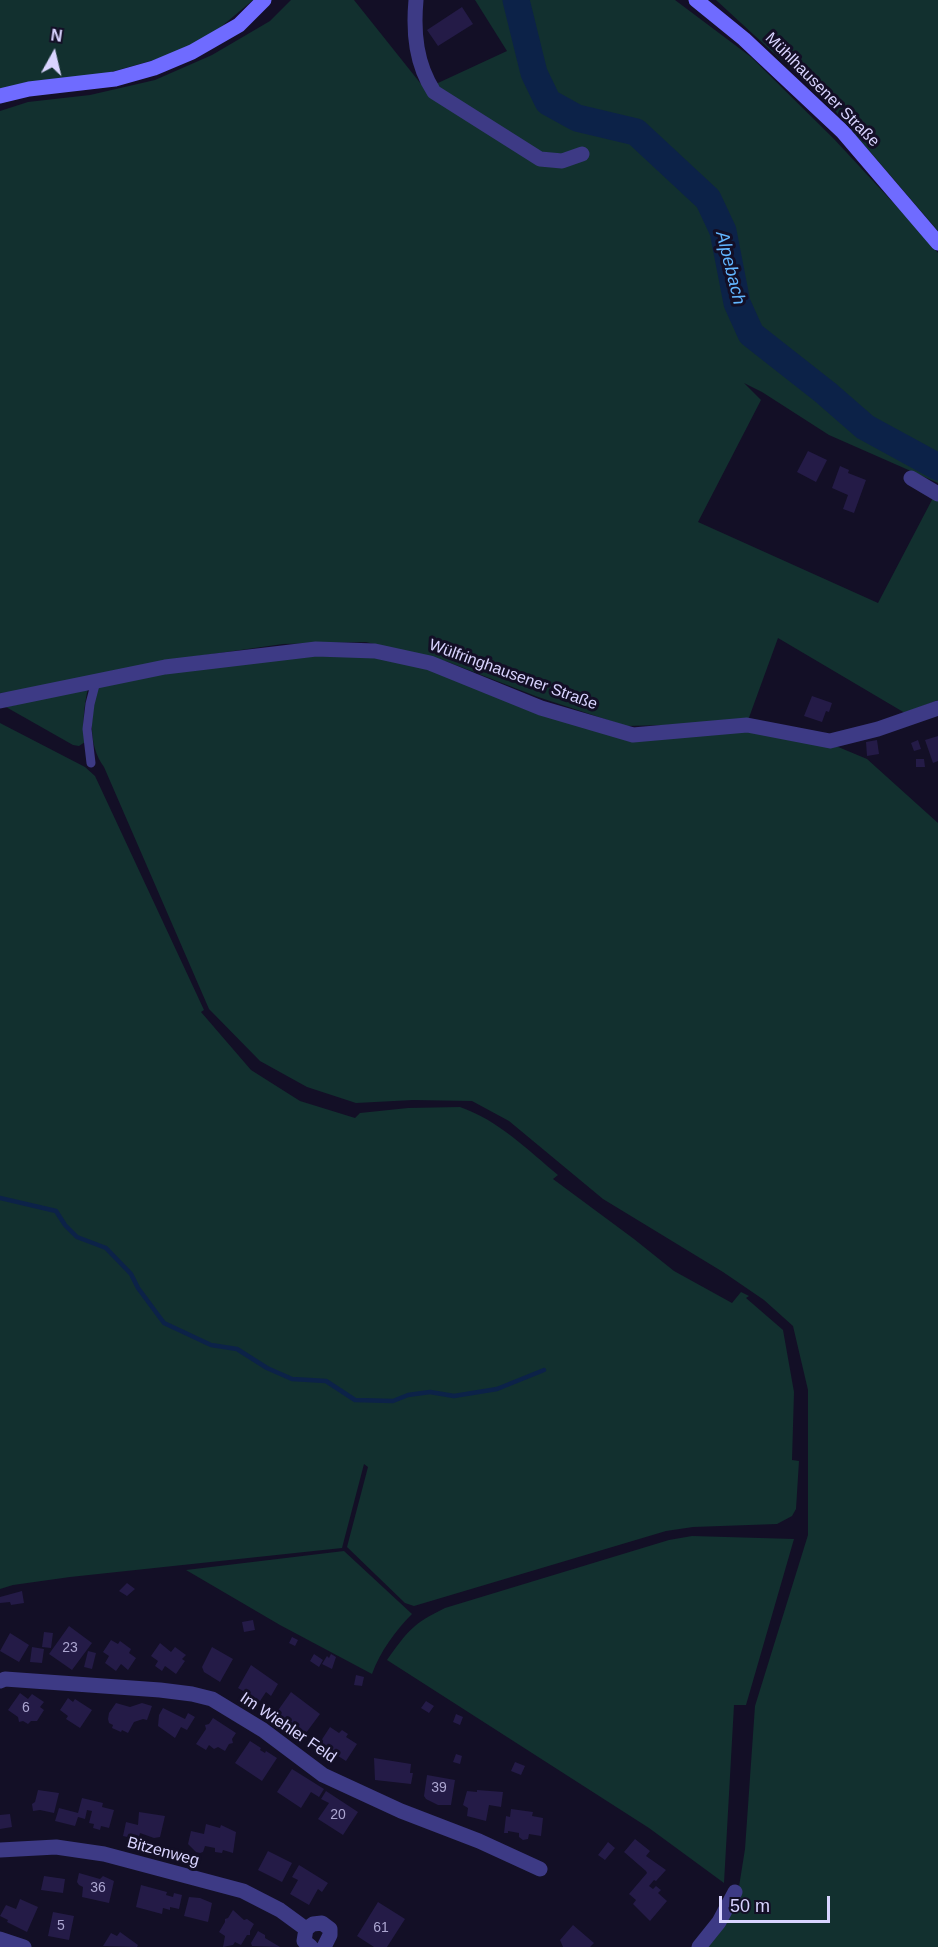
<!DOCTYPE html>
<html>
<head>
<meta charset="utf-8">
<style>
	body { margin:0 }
	#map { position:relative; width:938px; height:1947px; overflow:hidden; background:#130f26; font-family:Arial,sans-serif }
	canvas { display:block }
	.north { position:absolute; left:24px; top:24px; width:60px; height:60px; -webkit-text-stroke:4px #130f26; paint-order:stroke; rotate:8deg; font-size:16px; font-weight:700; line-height:24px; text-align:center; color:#d9d4ff }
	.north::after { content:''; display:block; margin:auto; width:21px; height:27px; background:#d9d4ff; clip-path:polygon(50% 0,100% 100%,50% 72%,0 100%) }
	.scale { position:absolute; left:719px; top:1896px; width:111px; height:27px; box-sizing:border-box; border:3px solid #d9d4ff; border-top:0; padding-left:8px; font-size:18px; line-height:21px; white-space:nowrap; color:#d9d4ff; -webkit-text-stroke:4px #130f26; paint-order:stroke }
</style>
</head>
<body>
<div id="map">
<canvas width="938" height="1947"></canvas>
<div class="north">N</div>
<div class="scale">50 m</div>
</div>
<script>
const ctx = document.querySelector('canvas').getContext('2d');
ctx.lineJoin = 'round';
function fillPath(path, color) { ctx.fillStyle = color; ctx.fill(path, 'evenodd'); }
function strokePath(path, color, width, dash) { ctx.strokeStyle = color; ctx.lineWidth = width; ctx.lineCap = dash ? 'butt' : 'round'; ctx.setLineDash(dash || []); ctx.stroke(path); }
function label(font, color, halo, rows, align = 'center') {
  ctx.font = font + ' Arial,sans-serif'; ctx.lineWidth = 6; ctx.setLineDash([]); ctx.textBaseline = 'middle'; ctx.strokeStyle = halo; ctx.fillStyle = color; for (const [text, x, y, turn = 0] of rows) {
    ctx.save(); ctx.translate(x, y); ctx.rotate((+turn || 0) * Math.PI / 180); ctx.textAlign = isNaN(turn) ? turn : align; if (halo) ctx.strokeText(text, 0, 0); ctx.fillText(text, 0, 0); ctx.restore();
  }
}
fillPath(new Path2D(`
	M0 0H253L209 37 161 58 104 74 28 82 0 90Z
	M291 0H354L425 89 507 51 475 0H675L751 57 834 139 926 238 938 253V483L829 435 762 392 744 383 761 400 698 522 878 603 934 496 938 497V700L905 713 778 638 747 723 626 726 538 697 448 662 366 642 283 644 170 660 22 691 0 693V111L28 102 90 95 155 80 212 55 270 21Z
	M716 0H938V231L830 105Z
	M319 652 376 656 428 667 632 738 747 727 831 744 867 759 938 823V1947H705L738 1893 745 1849 755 1706 808 1535V1390L793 1326 764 1300 723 1272 603 1199 509 1121 472 1101 413 1100 356 1103 307 1087 260 1061 209 1009 104 767C87 744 91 712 98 685L166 671Z
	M88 688C84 706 82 724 85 742L79 746 73 745 6 707Z
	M0 723 85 767 95 776 204 1010 201 1012 251 1070 300 1101 355 1118 360 1113 408 1108 460 1107C498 1120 528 1150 558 1175L553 1179 634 1239 674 1271 732 1303 741 1292 749 1296 746 1298 783 1330 794 1392 792 1460 799 1461 796 1509 792 1516 777 1524 693 1527 666 1531 414 1606 405 1603 347 1547 368 1467 364 1464 342 1548 70 1577 13 1585 0 1589Z
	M692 1536 794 1539 746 1705H734L724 1883 649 1828 387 1660C408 1631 412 1624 445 1608L669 1540Z
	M344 1551 412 1614C395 1631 380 1652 372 1674L280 1625 186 1570Z`), '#12302f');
strokePath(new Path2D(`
	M0 1198 56 1211 65 1225 77 1237 106 1248 131 1274 138 1288 164 1323 211 1345 237 1349 267 1368 292 1379 326 1381 355 1400 393 1401 408 1395 430 1392 454 1396 497 1389 544 1370`), '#0c2248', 4.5);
strokePath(new Path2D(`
	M516 0 534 73 548 102 577 118 636 132 708 199 723 231 737 303 751 334 826 393 865 427 938 467`), '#0c2248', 27);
fillPath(new Path2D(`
	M462 7 473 24 438 46 427 30Z
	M808 451 827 460 816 482 797 472Z
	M840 466 849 470 848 473 866 480 854 513 843 509 848 495 832 488Z
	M812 696 832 703 829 712 826 711 822 722 804 716Z
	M938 736V761L933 763 925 740Z
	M877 740 879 754 867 756 866 742Z
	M918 740 921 749 914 751 911 743Z
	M916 759H924L925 767H916Z
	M127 1583 135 1589 127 1596 119 1591Z
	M22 1591 24 1603 11 1605 10 1602 0 1603V1597Z
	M253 1620 255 1630 244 1632 242 1622Z
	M69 1626 92 1643 72 1670 49 1654Z
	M44 1632 53 1633 51 1648 42 1647Z
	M10 1633 29 1645 19 1662 0 1651Z
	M292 1637 298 1640 295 1646 289 1643Z
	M111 1640 118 1644 120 1641 131 1649 129 1653 136 1658 128 1670 121 1664 116 1671 105 1663 109 1656 103 1652Z
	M160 1643 171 1652 175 1647 186 1655 182 1659 185 1661 176 1674 165 1666 162 1671 155 1666 158 1661 151 1656Z
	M32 1647 44 1649 42 1663 30 1662Z
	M212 1647 233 1659 220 1682 204 1672 202 1667Z
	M88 1651 96 1653 92 1669 84 1667Z
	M314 1654 323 1660 319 1667 310 1661Z
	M331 1654 336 1657 332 1669 322 1664 327 1656 329 1658Z
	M251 1665 278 1684 271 1696 266 1692 260 1701 238 1688Z
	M356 1675 364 1677 362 1686 354 1685Z
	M291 1692 320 1714 303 1737 274 1716Z
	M20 1693 28 1699 32 1694 44 1702 40 1707 44 1710 37 1721H31L28 1724 23 1721 19 1722 18 1717 8 1710Z
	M68 1698 73 1702 75 1699 92 1710 80 1728 66 1719 68 1716 60 1710Z
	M426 1701 434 1706 429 1713 421 1708Z
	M116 1703 130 1707 142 1703 152 1706 147 1720 143 1719 134 1722 128 1733 122 1730 121 1732 112 1728 113 1725 109 1723 108 1719 109 1713Z
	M163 1708 185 1719 188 1713 195 1717 187 1730 181 1727 175 1738 158 1726 159 1715Z
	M456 1714 463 1717 460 1725 453 1722Z
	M213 1718 236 1733 232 1739 233 1743 229 1744 225 1751 218 1747 214 1749 209 1745 206 1750 196 1744 206 1729 205 1725 209 1724Z
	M330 1727 339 1733 342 1730 348 1734 346 1737 357 1744 346 1761 319 1744Z
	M250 1741 261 1748 260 1750 265 1753 266 1751 277 1758 262 1781 235 1763Z
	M456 1754 462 1756 460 1764 453 1762Z
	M374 1758 411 1764 410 1773H413L411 1784 375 1780Z
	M515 1762 525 1766 521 1775 511 1771Z
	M292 1769 324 1789 319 1797 311 1792 301 1808 277 1792Z
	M427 1775 455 1780 451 1805H438L426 1799 424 1796Z
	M38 1790 59 1793 54 1813 40 1810 33 1811 32 1804 35 1802Z
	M477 1790 503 1792 501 1807 489 1805 486 1821 467 1816 468 1808 463 1805 467 1791 477 1792Z
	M326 1791 358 1812 343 1835 318 1819 329 1803 321 1799Z
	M82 1798 103 1803 102 1807 114 1810 109 1828 101 1826 100 1830 93 1828 94 1824 89 1823 92 1811 87 1810 85 1819 78 1817 75 1826 55 1821 59 1808 78 1813Z
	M511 1809 533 1812 532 1816 543 1818 541 1836 529 1834 528 1839 523 1840 519 1837V1833L508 1831V1833H504L506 1816 510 1817Z
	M139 1812 165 1816 160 1837 154 1838 140 1833 139 1837 136 1839 123 1836 126 1822 138 1825Z
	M10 1814 12 1827 0 1829V1815Z
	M206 1824 220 1828 221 1825 236 1832 233 1853 223 1850 222 1853 215 1852V1848L205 1846 203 1852 200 1853 196 1852 188 1844 191 1831 204 1834Z
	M635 1839 650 1851 646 1856 666 1870 656 1881 654 1880 649 1886 653 1889 656 1886 661 1890 658 1893 667 1901 650 1921 633 1904 636 1900 629 1894 647 1873 646 1871 624 1852Z
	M608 1842 615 1848 605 1860 598 1855Z
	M268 1851 292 1863 282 1882 258 1870Z
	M299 1865 328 1883 322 1892 318 1889 309 1905 290 1894 298 1880 292 1877Z
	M79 1873 100 1879 103 1876 114 1881 109 1903 82 1897 83 1887 79 1885 77 1882Z
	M44 1876 65 1879 63 1893 41 1890Z
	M141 1885 167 1892 166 1895 173 1897 174 1893 182 1895 179 1909 170 1907V1910L163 1908 162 1914 136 1907Z
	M189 1897 200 1898 212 1903 208 1922 184 1916Z
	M20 1899 38 1907 27 1932 7 1922 8 1920 0 1916 6 1905 16 1909Z
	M378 1902 405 1919 387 1947H374L357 1936Z
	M233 1910 244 1920 247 1919 254 1924 250 1931V1935H247L241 1945 235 1942 233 1945 223 1947 225 1936 219 1932 225 1922V1919L228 1918Z
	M53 1912 74 1916 69 1940 48 1936Z
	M573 1925 594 1943 590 1947H563L560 1940Z
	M258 1931 265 1935V1938L280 1947 252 1946 251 1943Z
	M120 1932 138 1945 137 1947 103 1946 111 1933 117 1936Z`), '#241b47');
strokePath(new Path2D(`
	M91 763 87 729 90 704 96 681`), '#3d3a85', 9);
strokePath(new Path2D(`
	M416 0C413 33 416 64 434 92L540 159 562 161 582 154
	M911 478 938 494
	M0 701 165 667 316 649 375 651 430 663 541 708 633 735 747 725 830 741 878 729 938 708
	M0 1681 5 1679 160 1690 192 1694 212 1699 263 1730 323 1775 401 1811 479 1841 540 1869
	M0 1850 56 1847 104 1854 243 1891 280 1910 306 1929
	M0 1939 24 1947
	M311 1947 304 1941 306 1929 313 1924 322 1923 330 1929V1935L324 1947
	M699 1947 719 1922 735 1892`), '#3d3a85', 15);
strokePath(new Path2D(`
	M696 0 744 39 843 132 938 243
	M0 96 29 89 115 79 154 68 192 52 239 25 264 0`), '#6f6bff', 15);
label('14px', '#aca6d1', null, [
	["23",70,1648],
	["6",26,1708],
	["39",439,1788],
	["20",338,1815],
	["36",98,1888],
	["5",61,1926],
	["61",381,1928]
]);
label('16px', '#d9d4ff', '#130f26', [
	["Mühlhausener Straße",822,90,45],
	["Wülfringhausener Straße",513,675,20],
	["Im Wiehler Feld",288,1728,34],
	["Bitzenweg",163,1852,15]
]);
label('italic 18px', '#62b6ff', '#130f26', [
	["Alpebach",730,268,76]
]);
</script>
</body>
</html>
